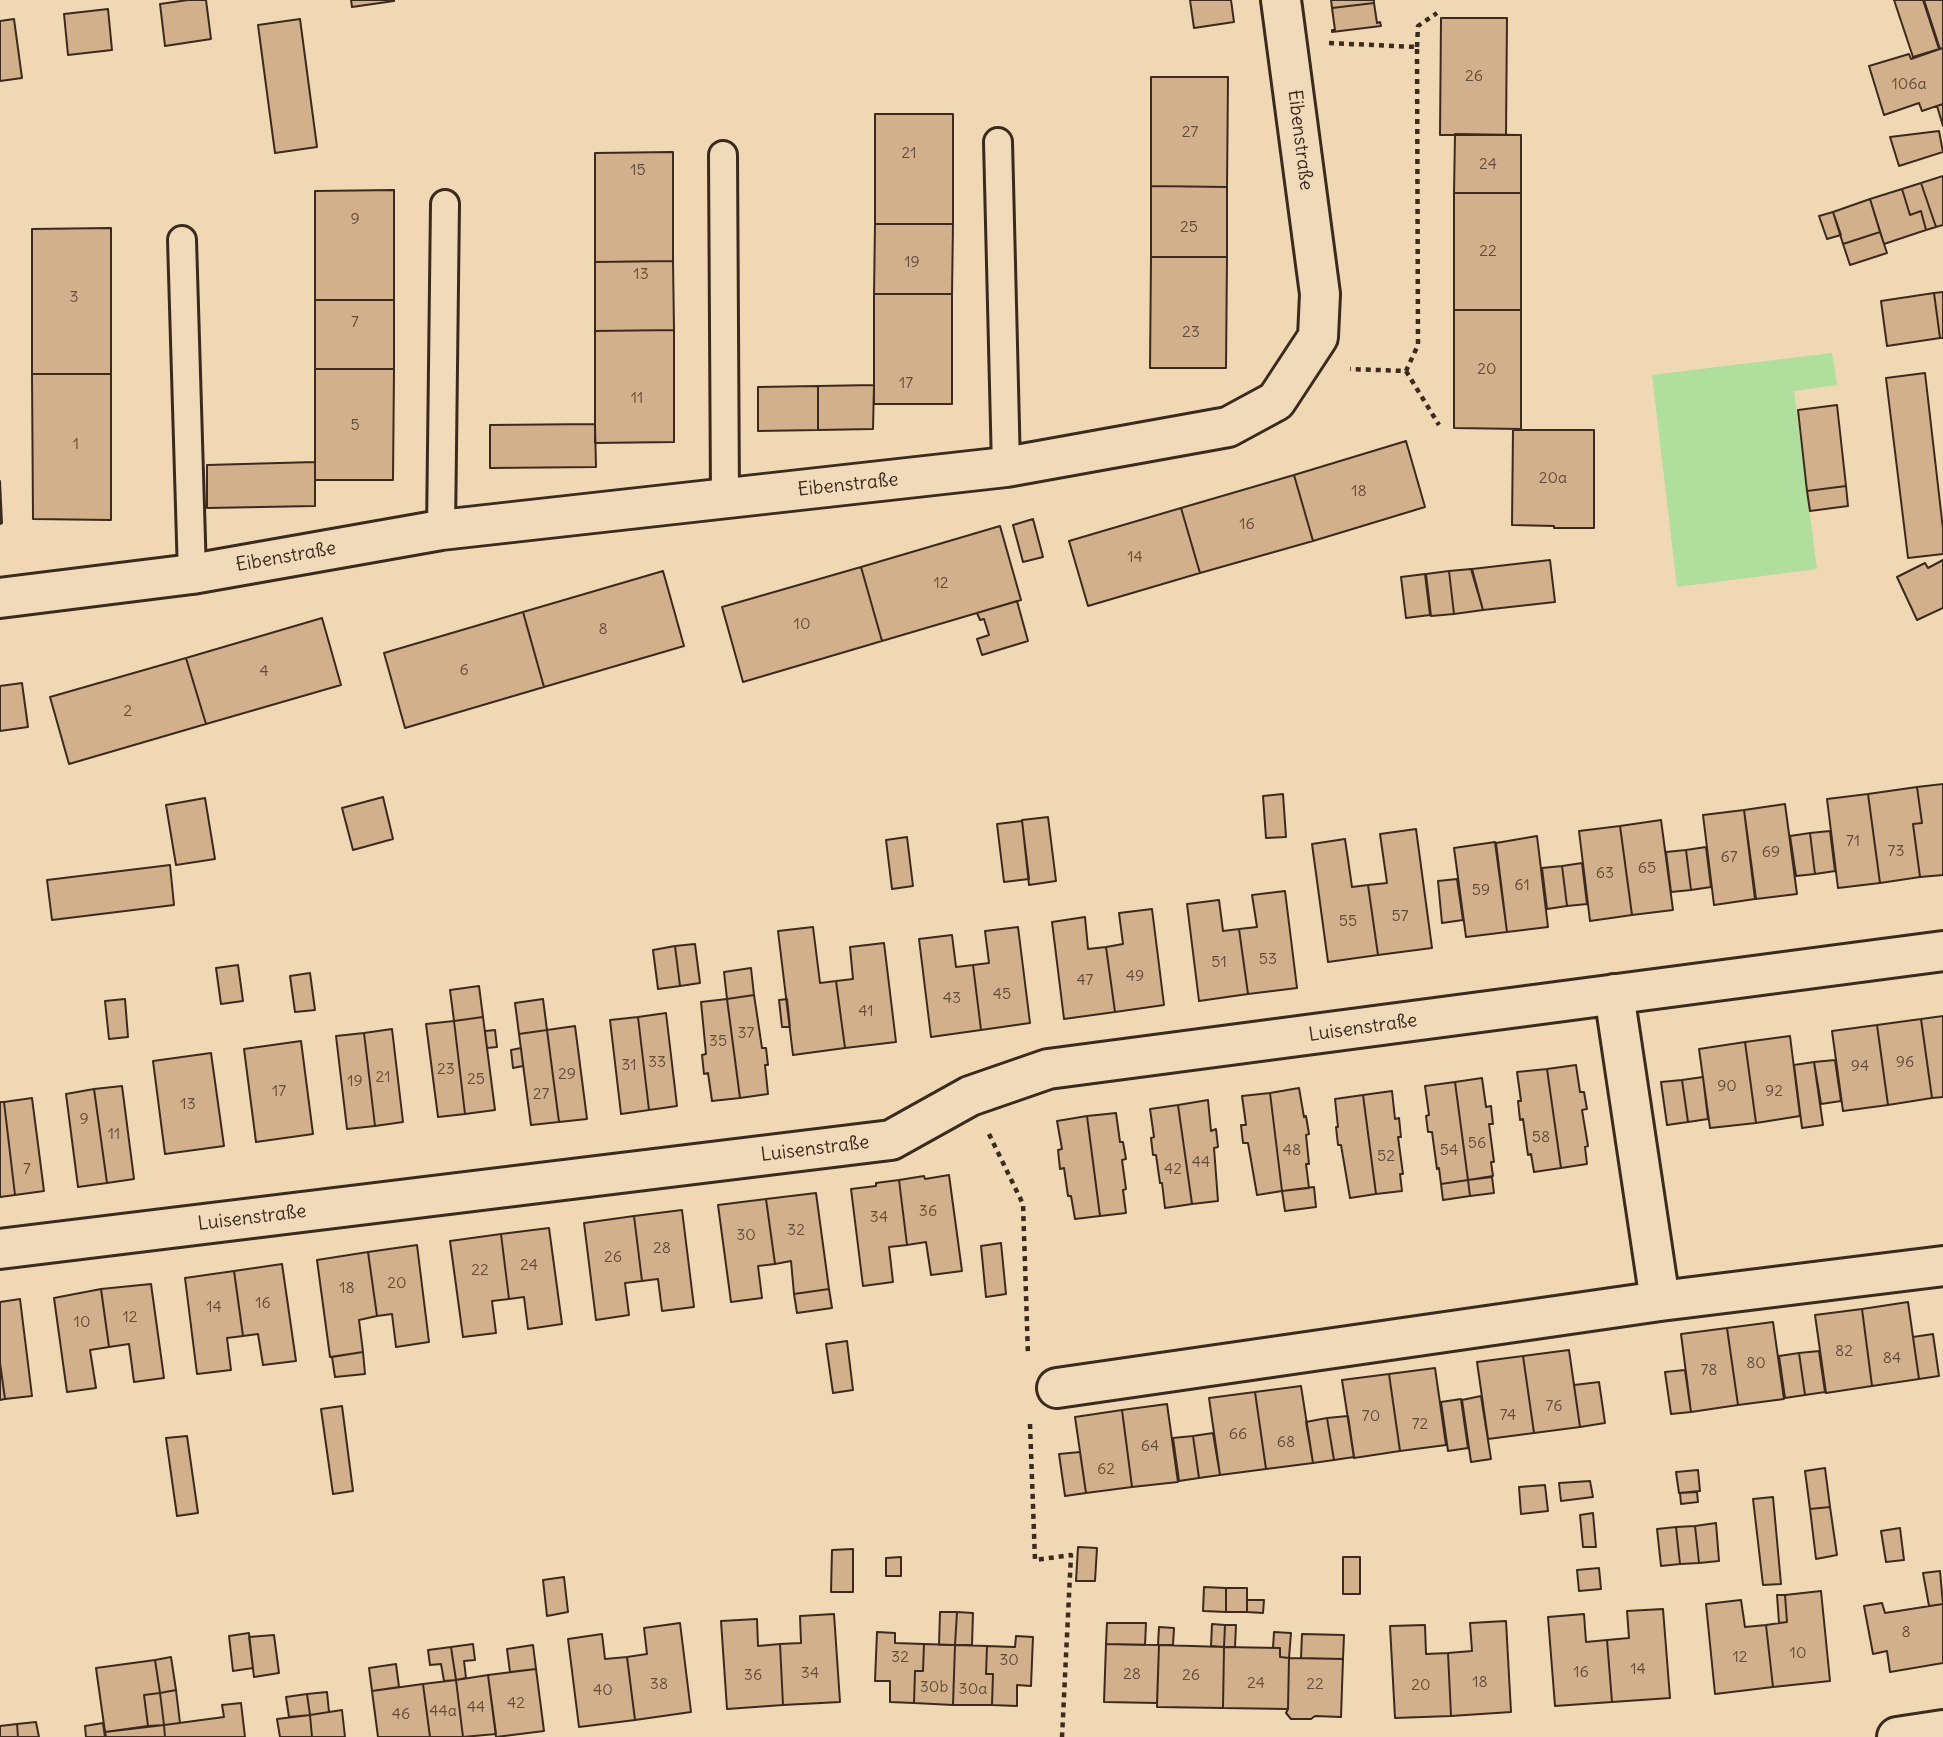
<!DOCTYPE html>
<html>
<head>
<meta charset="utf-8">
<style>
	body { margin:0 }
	canvas { display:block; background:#f1d8b5 }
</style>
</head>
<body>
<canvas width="1943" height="1737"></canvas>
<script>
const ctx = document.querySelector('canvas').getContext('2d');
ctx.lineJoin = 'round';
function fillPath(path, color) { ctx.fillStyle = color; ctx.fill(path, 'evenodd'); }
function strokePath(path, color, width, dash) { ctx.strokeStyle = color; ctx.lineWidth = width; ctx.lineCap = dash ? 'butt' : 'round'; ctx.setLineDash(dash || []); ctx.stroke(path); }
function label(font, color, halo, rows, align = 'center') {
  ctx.font = font + ' Delius,sans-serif'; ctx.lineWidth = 7; ctx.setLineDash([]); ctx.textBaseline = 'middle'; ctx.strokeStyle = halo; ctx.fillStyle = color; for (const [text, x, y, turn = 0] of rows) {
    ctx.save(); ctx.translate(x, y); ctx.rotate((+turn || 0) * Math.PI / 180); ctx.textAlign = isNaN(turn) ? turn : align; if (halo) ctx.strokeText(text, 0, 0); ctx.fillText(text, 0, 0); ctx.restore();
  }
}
fillPath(new Path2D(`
	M1832 353 1837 385 1794 391 1817 569 1677 587 1652 375Z`), '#afde9d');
const building = new Path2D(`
	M188 0H206L211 39 165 46 160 4Z
	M351 0H394V1L352 7Z
	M1190 0H1231L1234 22 1194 28Z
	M1331 0H1374V3L1332 8Z
	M1894 0H1923L1939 49 1913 57Z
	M1924 0H1943V48L1940 49Z
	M1374 3 1377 23 1380 22 1381 26 1332 32V30H1335L1332 8Z
	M108 9 112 50 68 55 64 14Z
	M1441 18H1507L1506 135H1440Z
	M14 19 22 78 0 81V21Z
	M300 19 317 147 275 153 258 25Z
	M1943 48V104L1922 111 1919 103 1884 115 1869 66 1909 54 1911 59Z
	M1151 77H1228L1227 187 1151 186Z
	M1943 104V126L1937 106Z
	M875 114H953V224H875Z
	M1939 131 1943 152 1899 166 1890 137Z
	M1455 134 1521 135V193H1454Z
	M673 152V261L595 262V153Z
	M1943 176V225L1936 227 1921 183Z
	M1921 183 1936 227 1926 230 1921 211 1910 215 1902 189Z
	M1151 186 1227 187V257H1151Z
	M1902 189 1910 215 1921 211 1926 230 1884 244 1870 199Z
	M394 190V300H315V191Z
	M1454 193H1521V310H1454Z
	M1870 199 1880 232 1843 244 1833 212Z
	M1833 212 1841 235 1827 239 1819 216Z
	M875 224H953L952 294H874Z
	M111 228V374H32V229Z
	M1880 232 1887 253 1850 265 1843 244Z
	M1151 257H1227L1226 368H1150Z
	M673 261 674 330 595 331V262Z
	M1943 292V338H1940L1934 293Z
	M1934 293 1940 338 1887 346 1881 301Z
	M874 294H952V404H874Z
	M315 300H394V369H315Z
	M1454 310H1521V429L1454 428Z
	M674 330V442L595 443V331Z
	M315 369H394L393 480H315Z
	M1925 373 1943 529V554L1908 558 1886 378Z
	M32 374H111V520L33 519Z
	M874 385 873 429 818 430V386Z
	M818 386V430L758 431V387Z
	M1837 405 1846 486 1807 491 1798 410Z
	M595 424 596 467 490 468V425Z
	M1513 430H1594V528H1554V526L1512 525Z
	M1406 441 1425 507 1313 541 1294 475Z
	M315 462V506L207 508V465Z
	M1294 475 1313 541 1200 573 1181 508Z
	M0 481 2 523 0 524Z
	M1846 486 1848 506 1810 511 1807 491Z
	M1181 508 1200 573 1088 606 1069 541Z
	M1033 519 1043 557 1023 562 1013 525Z
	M1000 526 1021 600 882 641 861 567Z
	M1550 560 1555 602 1483 610 1472 569Z
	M1943 560V608L1917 620 1897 577 1925 563 1928 568Z
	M861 567 882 641 743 682 722 607Z
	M1471 569 1483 610 1454 614 1449 571Z
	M663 571 684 646 544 687 523 612Z
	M1449 571 1454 614 1431 616 1426 574Z
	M1425 574 1430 615 1406 618 1401 577Z
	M1017 601 1028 641 982 655 977 639 989 635 984 619 980 620 977 613Z
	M523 612 544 687 405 728 384 653Z
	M322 618 341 685 206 724 186 658Z
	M186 658 206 724 69 764 50 697Z
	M22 683 28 727 0 731V686Z
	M1943 784V875L1920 877 1913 824 1922 823 1917 787Z
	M1917 787 1922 823 1913 824 1920 877 1880 883 1868 794Z
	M1283 794 1286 837 1266 838 1263 796Z
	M1868 794 1880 883 1838 888 1827 799Z
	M383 797 393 839 353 850 342 808Z
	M205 798 215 859 176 865 166 805Z
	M1785 804 1797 894 1756 899 1744 810Z
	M1744 810 1755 899 1714 905 1703 815Z
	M1048 817 1056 881 1029 885 1022 820Z
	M1661 820 1673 910 1632 915 1620 826Z
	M1022 821 1029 879 1004 882 997 824Z
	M1620 826 1632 915 1590 921 1579 831Z
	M1416 829 1432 948 1378 955 1368 885 1387 883 1380 834Z
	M1830 831 1835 871 1815 874 1810 833Z
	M1810 833 1815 874 1796 876 1790 836Z
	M1537 836 1548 927 1507 932 1496 843Z
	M907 837 913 886 892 889 886 840Z
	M1345 839 1352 887 1368 885 1378 955 1328 962 1312 844Z
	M1495 842 1507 932 1466 937 1454 848Z
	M1706 847 1711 887 1691 890 1686 850Z
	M1686 850 1691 890 1671 892 1666 852Z
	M1582 863 1587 904 1567 906 1562 866Z
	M170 865 174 905 52 920 47 880Z
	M1562 866 1567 906 1547 909 1542 868Z
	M1457 879 1463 920 1442 923 1438 881Z
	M1285 891 1297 988 1248 994 1239 929 1257 927 1252 895Z
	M1219 900 1223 931 1239 929 1248 994 1199 1001 1187 904Z
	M1152 909 1164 1005 1115 1012 1106 947 1123 944 1119 913Z
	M1085 917 1088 949 1106 947 1115 1012 1064 1019 1052 922Z
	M813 927 820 983 836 981 845 1048 793 1055 778 931Z
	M1018 927 1030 1023 981 1030 973 965 989 963 985 931Z
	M952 935 956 967 973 965 981 1030 931 1037 919 939Z
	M884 943 896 1042 845 1048 836 981 853 979 850 947Z
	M695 944 700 983 680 986 675 946Z
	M675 946 680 986 658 989 653 950Z
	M238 965 243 1001 221 1004 216 968Z
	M751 968 754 995 727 999 724 972Z
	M310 973 315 1010 295 1012 290 976Z
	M479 986 483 1017 454 1021 450 990Z
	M754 995 762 1048H766L768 1065H765L768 1094 740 1098 727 999Z
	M125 999 128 1037 109 1039 105 1001Z
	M543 999 547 1030 519 1034 515 1003Z
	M727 999 740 1098 712 1101 708 1073 704 1074 702 1055 706 1054 701 1002Z
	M787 999 790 1027H782L779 1000Z
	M666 1013 677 1106 649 1110 638 1017Z
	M1943 1016V1097L1932 1098 1921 1019Z
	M483 1017 495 1110 465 1114 454 1021Z
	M638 1017 649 1110 621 1114 610 1020Z
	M1921 1019 1932 1098 1888 1105 1877 1025Z
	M454 1021 465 1114 438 1117 426 1024Z
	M1877 1025 1888 1105 1843 1111 1832 1031Z
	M575 1026 587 1119 559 1122 547 1030Z
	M392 1029 403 1122 375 1126 364 1033Z
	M495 1030 497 1047 487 1048 485 1031Z
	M547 1030 559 1122 531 1125 519 1034Z
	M364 1033 375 1126 347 1129 336 1036Z
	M1790 1036 1800 1116 1756 1123 1745 1042Z
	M301 1041 313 1134 256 1142 244 1049Z
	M1745 1042 1756 1123 1710 1128 1699 1049Z
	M521 1048 523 1066 513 1068 511 1050Z
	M211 1053 224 1146 165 1154 153 1061Z
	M1835 1060 1841 1101 1821 1104 1814 1062Z
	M1814 1062 1823 1125 1802 1128 1794 1065Z
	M1576 1065 1580 1092H1584L1587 1109 1582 1110 1588 1146 1585 1147 1587 1164 1561 1168 1547 1069Z
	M1547 1069 1561 1168 1534 1172 1531 1154 1528 1155 1523 1119 1520 1120 1518 1101H1521L1517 1072Z
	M1703 1077 1708 1119 1688 1122 1682 1080Z
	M1482 1078 1486 1107 1491 1106 1493 1124H1489L1494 1162H1491L1493 1176 1468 1180 1455 1082Z
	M1682 1080 1688 1122 1667 1125 1661 1082Z
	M1455 1082 1468 1180 1441 1184 1439 1168 1437 1169 1432 1132H1428L1426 1116 1429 1115 1425 1086Z
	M122 1086 134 1179 107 1183 94 1089Z
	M1299 1088 1304 1117 1306 1116 1309 1134 1306 1135 1309 1164H1306L1309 1188 1282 1191 1270 1093Z
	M94 1089 107 1183 78 1187 66 1094Z
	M1392 1091 1395 1119 1399 1118 1401 1137H1398L1403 1174H1400L1402 1191 1376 1194 1363 1095Z
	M1270 1093 1282 1191 1257 1195 1248 1143H1243L1241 1125H1246L1242 1096Z
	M1363 1095 1376 1194 1350 1198 1341 1145H1338L1336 1127H1338L1335 1099Z
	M32 1098 44 1191 15 1195 4 1102Z
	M1208 1100 1211 1131 1216 1129 1218 1147 1214 1148 1218 1201 1192 1204 1178 1105Z
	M0 1102H4L15 1195 0 1197Z
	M1178 1105 1192 1204 1165 1208 1162 1183H1160L1156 1155H1153L1151 1138 1154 1137 1150 1109Z
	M1116 1113 1120 1142H1123L1126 1159 1122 1160 1126 1189 1123 1190 1126 1213 1100 1216 1087 1116Z
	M1087 1116 1100 1216 1075 1219 1071 1196H1068L1064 1168 1060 1169 1058 1150 1062 1149 1057 1121Z
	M949 1175 962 1271 931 1275 926 1242 907 1245 899 1180 924 1176 925 1179Z
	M1492 1177 1494 1193 1470 1196 1468 1180Z
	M899 1180 907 1245 889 1247 893 1282 863 1286 851 1189 876 1186V1183Z
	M1468 1180 1470 1196 1443 1200 1441 1184Z
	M1314 1187 1316 1207 1285 1211 1282 1191Z
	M816 1193 829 1289 794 1294 791 1261 775 1264 766 1199Z
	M766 1199 775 1264 758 1266 762 1298 731 1302 718 1205Z
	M682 1210 694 1307 662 1311 658 1279 642 1281 634 1216Z
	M634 1216 642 1281 625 1283 629 1315 596 1320 584 1223Z
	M549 1228 562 1324 528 1329 524 1297 509 1299 501 1234Z
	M501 1234 509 1299 492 1301 496 1333 463 1337 450 1241Z
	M1001 1243 1006 1294 986 1297 981 1246Z
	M417 1245 429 1342 396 1347 392 1314 377 1316 368 1252Z
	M368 1252 377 1316 359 1320 363 1352 330 1357 317 1260Z
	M282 1264 296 1361 263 1365 258 1334 243 1336 234 1271Z
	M234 1271 243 1336 227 1338 231 1370 197 1374 185 1278Z
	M151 1284 164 1378 134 1382 129 1344 109 1347 101 1289Z
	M101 1289 109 1347 90 1350 96 1388 67 1392 54 1298Z
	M829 1289 832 1308 797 1313 794 1294Z
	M20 1299 32 1396 5 1399 0 1363V1302Z
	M1908 1302 1919 1379 1872 1386 1862 1309Z
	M1862 1309 1872 1386 1826 1393 1815 1315Z
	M1773 1322 1784 1399 1738 1405 1727 1328Z
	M1727 1328 1738 1405 1691 1412 1681 1334Z
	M1933 1334 1939 1376 1919 1379 1913 1337Z
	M847 1341 853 1390 833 1393 826 1344Z
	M1569 1350 1580 1427 1534 1433 1523 1356Z
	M1819 1351 1825 1392 1805 1395 1799 1353Z
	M363 1352 365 1374 335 1377 332 1357Z
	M1799 1353 1805 1395 1785 1398 1779 1356Z
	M1523 1356 1534 1433 1488 1439 1477 1362Z
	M0 1363 5 1399 0 1400Z
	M1435 1368 1446 1445 1400 1451 1389 1374Z
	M1685 1370 1691 1412 1671 1414 1665 1372Z
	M1389 1374 1400 1451 1354 1458 1342 1380Z
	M1599 1382 1605 1423 1580 1427 1574 1385Z
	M1301 1386 1313 1463 1266 1469 1255 1392Z
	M1255 1392 1266 1469 1220 1475 1209 1398Z
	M1481 1396 1491 1459 1471 1462 1462 1400Z
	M1461 1399 1468 1448 1448 1451 1441 1402Z
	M1167 1404 1178 1482 1132 1487 1122 1410Z
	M342 1406 353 1491 333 1494 321 1409Z
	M1122 1410 1132 1487 1086 1493 1075 1417Z
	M1348 1416 1354 1457 1334 1460 1327 1418Z
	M1327 1418 1334 1460 1313 1463 1306 1422Z
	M1213 1433 1220 1475 1199 1478 1193 1436Z
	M187 1436 198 1513 177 1516 166 1438Z
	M1193 1436 1199 1478 1179 1481 1173 1438Z
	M1080 1452 1086 1493 1065 1496 1059 1454Z
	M1825 1468 1830 1507 1810 1509 1805 1471Z
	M1698 1470 1700 1491 1679 1493 1676 1472Z
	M1590 1481 1593 1497 1561 1501 1559 1483Z
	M1545 1485 1548 1511 1521 1514 1519 1487Z
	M1697 1492 1698 1502 1681 1504 1680 1493Z
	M1773 1497 1781 1584 1763 1585 1753 1499Z
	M1830 1507 1837 1555 1816 1559 1810 1509Z
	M1593 1513 1596 1547H1583L1580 1515Z
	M1716 1523 1719 1561 1699 1563 1695 1526Z
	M1695 1526 1699 1563 1680 1564 1676 1527Z
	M1676 1527 1680 1564 1661 1566 1657 1529Z
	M1900 1528 1904 1560 1886 1562 1881 1531Z
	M1078 1547 1097 1548 1095 1581H1076Z
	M853 1549V1592H831L832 1550Z
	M901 1557V1576H886V1558Z
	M1343 1557H1360V1594H1343Z
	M1599 1568 1601 1589 1579 1591 1577 1570Z
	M1940 1571 1943 1604 1929 1606 1923 1573Z
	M564 1577 568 1612 547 1616 543 1580Z
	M1204 1587 1226 1588V1612L1203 1611Z
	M1226 1588H1247V1612H1226Z
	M1821 1591 1830 1681 1773 1687 1766 1625 1787 1622 1785 1595Z
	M1777 1595H1785L1787 1622 1779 1623Z
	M1247 1600H1264L1263 1613 1247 1612Z
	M1741 1600 1745 1627 1766 1625 1773 1687 1715 1694 1706 1604Z
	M1882 1603 1885 1613 1943 1604V1663L1890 1672 1887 1651 1873 1654 1864 1606Z
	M1663 1609 1670 1698 1612 1702 1607 1640 1629 1638 1627 1611Z
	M940 1612H957L955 1645H939Z
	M957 1612 973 1613 972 1645H955Z
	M834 1614 840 1702 783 1705 780 1644 801 1643 800 1616Z
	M1584 1614 1586 1642 1607 1640 1612 1702 1555 1706 1548 1617Z
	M757 1619 758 1646 780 1644 783 1705 727 1709 721 1621Z
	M1506 1621 1511 1712 1451 1716 1448 1653 1472 1651 1470 1623Z
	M680 1623 691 1712 635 1720 627 1657 647 1654 644 1628Z
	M1107 1623H1146L1145 1645 1106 1644Z
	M1212 1624 1225 1625 1224 1647 1211 1646Z
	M1225 1625H1236L1235 1647H1224Z
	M1425 1625 1426 1654 1448 1653 1451 1716 1395 1718 1390 1626Z
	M1159 1627 1174 1628 1173 1645H1158Z
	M877 1632 895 1633V1643L924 1644 923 1671H915L914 1703 890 1702V1681H875Z
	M1274 1632 1291 1633 1289 1658 1280 1657V1648H1273Z
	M249 1633 253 1668 233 1671 229 1636Z
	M602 1634 605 1659 627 1657 635 1720 579 1727 568 1639Z
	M1302 1634 1344 1635 1343 1659 1301 1658Z
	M274 1635 279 1673 254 1677 249 1637Z
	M1016 1636 1033 1637 1031 1686 1017 1685V1706L992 1705 993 1674H986L987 1646 1015 1647Z
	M473 1644 475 1660 464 1661 466 1678 456 1680 451 1647Z
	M924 1644 955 1645 953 1705 914 1703 915 1671H923Z
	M1106 1644 1159 1645 1157 1703 1104 1702Z
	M533 1645 536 1669 510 1672 507 1649Z
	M955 1645 987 1646 986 1674H993L992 1705H953Z
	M1159 1645 1224 1647 1223 1708 1157 1707Z
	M451 1647 456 1680 444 1681 441 1664 430 1665 428 1650Z
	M1224 1647 1280 1648V1657L1289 1658 1288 1709 1223 1708Z
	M171 1657 176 1690 160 1693 155 1660Z
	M1289 1658 1343 1659 1341 1717 1315 1716 1311 1719H1291L1286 1713 1288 1709Z
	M155 1660 160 1693 144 1695 148 1726 105 1732 96 1668Z
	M396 1664 399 1687 372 1691 369 1668Z
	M536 1669 544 1731 496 1737 488 1675Z
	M488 1675 496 1734 463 1737 456 1680Z
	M456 1680 463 1737H430L423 1684Z
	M423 1684 430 1737H378L372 1691Z
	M176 1690 180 1723 164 1725 160 1693Z
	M327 1692 329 1712 310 1715 307 1694Z
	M160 1693 164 1725 148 1726 144 1695Z
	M307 1694 310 1715 289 1717 286 1697Z
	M241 1703 245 1737H165L164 1725 224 1717 222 1705Z
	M342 1710 345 1737H312L310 1715Z
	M310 1715 312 1737H280L277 1719Z
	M36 1722 39 1737H18L17 1724Z
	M103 1723 105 1737H86L85 1726Z
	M17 1724 18 1737H0V1726Z
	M164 1725 165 1737H106L105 1732Z`);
fillPath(building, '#d3b08c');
strokePath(building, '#3b2a1e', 2);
const lane = new Path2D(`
	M998 142 1006 467
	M723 155 725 498
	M182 240 192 574
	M441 530 445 204`);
const street = new Path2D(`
	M0 598 192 574 441 530 1006 467 1228 427 1276 401 1318 337 1320 294 1281 0
	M1614 994 1660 1301
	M0 1249 891 1140 970 1096 1048 1069 1943 951
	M1057 1388 1660 1301 1943 1266
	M1897 1737 1943 1730`);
strokePath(lane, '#3b2a1e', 32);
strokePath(street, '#3b2a1e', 44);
strokePath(new Path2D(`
	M1329 43 1417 47 1418 345 1406 371 1350 369
	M1417 47 1418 26 1437 13
	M1406 371 1439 425
	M989 1134 1023 1204 1028 1355
	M1030 1424 1035 1560 1071 1555 1062 1737`), '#3b2a1e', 4.5, [5, 5]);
strokePath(lane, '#f0dab9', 26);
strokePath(street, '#f0dab9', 38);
label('16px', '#614c3a', null, [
	["26",1474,76],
	["106a",1909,84],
	["27",1190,132],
	["21",909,153],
	["24",1488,164],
	["15",638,170],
	["9",355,219],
	["25",1189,227],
	["22",1488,251],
	["19",912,262],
	["13",641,274],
	["3",74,297],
	["7",355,322],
	["23",1191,332],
	["20",1487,369],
	["17",906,383],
	["11",637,398],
	["5",355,425],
	["1",76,444],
	["20a",1553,478],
	["18",1359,491],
	["16",1247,524],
	["14",1135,557],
	["12",941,583],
	["10",802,624],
	["8",603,629],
	["6",464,670],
	["4",264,671],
	["2",128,711],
	["71",1853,841],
	["73",1896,851],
	["69",1771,852],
	["67",1729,857],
	["65",1647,868],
	["63",1605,873],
	["61",1522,885],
	["59",1481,890],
	["57",1400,916],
	["55",1348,921],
	["53",1268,959],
	["51",1219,962],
	["49",1135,976],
	["47",1085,980],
	["45",1002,994],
	["43",952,998],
	["41",866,1011],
	["37",746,1033],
	["35",718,1041],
	["33",657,1062],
	["96",1905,1062],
	["31",629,1065],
	["94",1860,1066],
	["23",446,1069],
	["29",567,1074],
	["21",383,1077],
	["25",476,1079],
	["19",355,1081],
	["90",1727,1086],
	["17",279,1091],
	["92",1774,1091],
	["27",541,1094],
	["13",188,1104],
	["9",84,1119],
	["11",114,1134],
	["58",1541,1137],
	["56",1477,1143],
	["48",1292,1150],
	["54",1449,1150],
	["52",1386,1156],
	["44",1201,1162],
	["7",27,1169],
	["42",1173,1169],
	["36",928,1211],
	["34",879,1217],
	["32",796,1230],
	["30",746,1235],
	["28",662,1248],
	["26",613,1257],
	["24",529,1265],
	["22",480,1270],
	["20",397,1283],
	["18",347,1288],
	["16",263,1303],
	["14",214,1307],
	["12",130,1317],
	["10",82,1322],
	["82",1844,1351],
	["84",1892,1358],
	["80",1756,1363],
	["78",1709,1370],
	["76",1554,1406],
	["74",1508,1415],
	["70",1371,1416],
	["72",1420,1424],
	["66",1238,1434],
	["68",1286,1442],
	["64",1150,1446],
	["62",1106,1469],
	["8",1906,1632],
	["10",1798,1653],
	["32",900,1657],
	["12",1740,1657],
	["30",1009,1660],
	["14",1638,1669],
	["16",1581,1672],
	["34",810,1673],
	["28",1132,1674],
	["36",753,1675],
	["26",1191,1675],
	["18",1480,1682],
	["24",1256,1683],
	["38",659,1684],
	["22",1315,1684],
	["20",1421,1685],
	["30b",934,1687],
	["30a",973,1689],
	["40",603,1690],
	["42",516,1703],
	["44",476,1707],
	["44a",443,1711],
	["46",401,1714]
]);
label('19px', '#3b2a1e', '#f0dab9', [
	["Eibenstraße",1300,140,83],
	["Eibenstraße",848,485,-6],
	["Eibenstraße",286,557,-10],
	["Luisenstraße",1363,1028,-8],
	["Luisenstraße",815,1149,-7],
	["Luisenstraße",252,1218,-7]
]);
</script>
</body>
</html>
